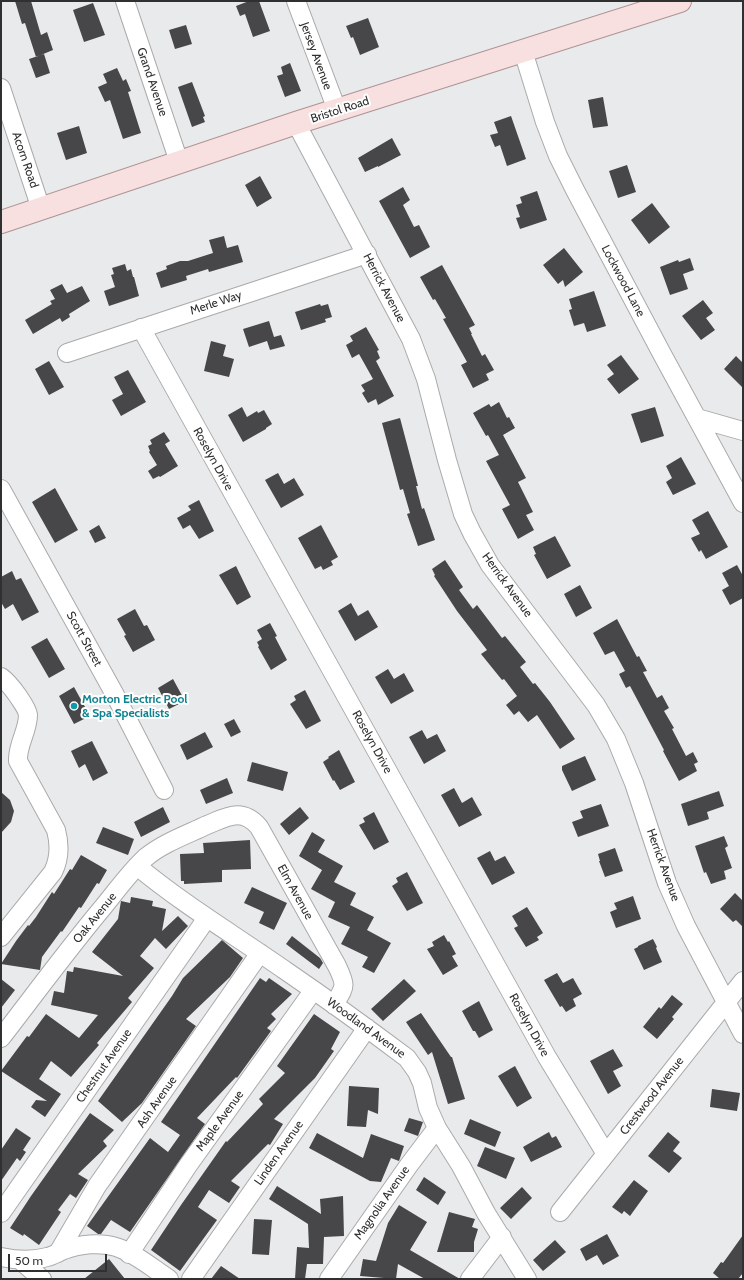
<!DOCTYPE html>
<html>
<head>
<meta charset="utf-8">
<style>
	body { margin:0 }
	#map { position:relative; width:744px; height:1280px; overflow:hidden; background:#e9eaec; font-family:Cabin,sans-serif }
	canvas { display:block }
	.frame { position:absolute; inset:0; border:2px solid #2f3030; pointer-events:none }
	.scale { position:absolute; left:8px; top:1254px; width:99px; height:18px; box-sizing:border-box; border:2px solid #2f3030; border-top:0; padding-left:5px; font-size:12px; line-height:14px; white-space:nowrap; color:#2f3030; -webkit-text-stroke:3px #fff; paint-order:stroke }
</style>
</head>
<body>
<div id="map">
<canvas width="744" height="1280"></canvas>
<div class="frame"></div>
<div class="scale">50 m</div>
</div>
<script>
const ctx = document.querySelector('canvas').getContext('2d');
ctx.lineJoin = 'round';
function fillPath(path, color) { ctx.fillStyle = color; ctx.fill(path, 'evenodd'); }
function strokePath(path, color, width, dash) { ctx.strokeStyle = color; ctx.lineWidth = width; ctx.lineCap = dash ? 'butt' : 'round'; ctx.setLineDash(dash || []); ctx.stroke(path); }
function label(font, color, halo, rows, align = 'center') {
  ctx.font = font + ' Cabin,sans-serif'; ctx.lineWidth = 4; ctx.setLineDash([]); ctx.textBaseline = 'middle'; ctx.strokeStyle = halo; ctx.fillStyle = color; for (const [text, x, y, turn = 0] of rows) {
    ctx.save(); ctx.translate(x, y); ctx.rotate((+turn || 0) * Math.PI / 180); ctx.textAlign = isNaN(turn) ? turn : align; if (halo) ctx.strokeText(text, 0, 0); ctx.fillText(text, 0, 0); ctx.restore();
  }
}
fillPath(new Path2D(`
	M15 1H31L41 35 47 32 53 50 36 57 25 23 22 24Z
	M249 1H259L270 31 253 37 245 14 240 16 236 6Z
	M93 3 105 35 84 42 73 10Z
	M368 18 379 47 360 55 353 37 351 38 346 26Z
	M186 25 192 44 175 49 169 30Z
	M44 54 50 73 36 78 29 59Z
	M290 63 301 91 285 97 277 76 283 74 281 67Z
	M117 68 123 81 126 79 131 91 128 92 141 133 123 139 110 100 105 102 98 87 107 83 103 74Z
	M192 82 205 116 203 117 205 122 192 127 178 87Z
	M603 97 608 126 593 128 588 100Z
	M511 116 526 159 507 166 500 145 495 147 490 135 498 133 494 122Z
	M79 126 87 153 66 160 57 133Z
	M392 138 401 155 378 167V166L365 172 358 158Z
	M627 165 636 192 618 198 609 171Z
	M260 176 272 198 257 207 245 185Z
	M403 187 410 200 403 205 414 227 419 225 430 247 410 258 379 201Z
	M537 191 547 220 520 229 516 218 520 217 516 205 522 203 520 197Z
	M652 203 670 227 649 244 631 220Z
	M224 236 227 248 238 245 243 262 209 272 208 269 186 276 187 280 161 288 156 273 167 269 166 266 180 261H188L213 253 209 240Z
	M564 248 583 272 565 287 563 280 558 284 543 265Z
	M690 258 694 270 683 274 688 289 670 295 660 267 678 260 679 262Z
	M125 264 127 271 131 269 133 277H134L139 296 109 306 104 291 115 287 111 275 114 274 112 268Z
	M442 265 475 325 469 328 472 334H471L482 356 485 354 494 370 486 374 489 380 473 388 461 365 467 362 443 319 446 318 435 299 433 300 420 277Z
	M62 284 67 293 82 286 90 301 69 314 70 317 62 322 60 318 33 334 25 320 52 304 50 301 55 299 50 290Z
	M594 291 606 326 587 332 584 323 574 326 569 310 572 309 569 299Z
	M703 300 713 313 706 318 715 330 701 340 682 316Z
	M320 304 321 306 328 304 332 317 325 319 326 322 301 330 295 312Z
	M269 321 274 337 281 335 285 346 270 350 267 341 249 347 243 329Z
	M366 327 379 350 377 351 380 358 376 361 394 396 378 405 376 399 368 403 362 393 365 391 361 385 373 379 359 354 352 358 346 345 353 341 350 336Z
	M211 341 226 345 223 356 234 359 229 377 204 371Z
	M621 355 639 379 619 394 607 379 614 374 607 365Z
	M736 356 743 363V388L724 369Z
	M49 361 64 387 49 395 35 369Z
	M128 370 146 402 121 416 112 400 123 394 114 377Z
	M499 402 507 418 509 417 515 428 503 435 526 478 518 482 533 512 526 515 534 530 518 539 502 509 510 505 486 461 499 455 488 435 486 436 473 413 489 404 491 407Z
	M242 407 247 417 257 411 258 413 264 410 272 424 266 428V429L243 442 228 415Z
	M655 407 664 436 641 443 631 414Z
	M400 418 418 486H416L422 509 424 508 435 540 418 546 407 514 410 513 403 489 400 490 382 423Z
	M164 432 170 441 165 444 178 466 160 477 159 476 153 479 148 471 157 465 149 452 150 451 148 446 152 444 150 440Z
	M681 457 696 484 673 495 666 482 672 478 666 466Z
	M278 473 284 484 294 478 304 495 281 508 265 480Z
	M55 488 78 530 55 543 32 502Z
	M199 500 214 531 199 539 190 525 183 529 177 518 191 510 188 506Z
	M708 511 728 547 706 559 701 550 699 552 691 538 700 534 692 520Z
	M99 525 106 538 95 543 89 531Z
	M321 525 338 557 331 561 333 565 323 570 321 566 315 569 298 538Z
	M555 536 571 566 547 579 534 555 536 554 533 547Z
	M445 560 463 587 459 590 473 609 477 605 502 638 505 636 526 662 520 667 533 684 535 683 550 702 575 739 560 749 537 715 528 722 519 711 514 715 506 705 517 696 504 679 502 680 481 654 487 650 457 611 434 576 435 575 432 569Z
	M737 565 743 576V598L730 605 722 590 729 586 722 573Z
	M236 566 251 597 237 605 219 575Z
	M12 571 16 580 21 578 39 612 22 621 13 604 5 609 1 602V577Z
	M580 585 592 608 576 617 564 594Z
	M351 603 358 616 368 610 378 627 355 641 338 611Z
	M135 609 144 626 147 625 155 640 133 652 124 636 126 635 117 619Z
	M617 619 637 657 639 656 647 671 643 672 657 698 662 695 669 708 664 711 674 728 672 729 686 756 693 752 698 762 694 764 697 771 679 781 663 751 664 750 630 686 626 688 619 674 625 671 614 651 605 655 593 633Z
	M270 623 277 636 275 637 287 660 271 670 258 647 259 646 257 642 262 639 257 630Z
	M47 638 65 669 49 678 31 647Z
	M388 669 394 679 404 673 414 691 391 704 375 677Z
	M173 679 185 701 169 709 158 688Z
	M74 687 90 716 74 724 59 696Z
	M305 690 321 721 306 729 290 704 296 700 294 696Z
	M234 719 241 732 231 737 224 724Z
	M422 730 427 739 437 734 446 751 424 764 409 737Z
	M205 732 213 747 187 760 180 745Z
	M92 741 108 773 93 781 85 764 79 768 71 751Z
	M339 750 355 782 340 790 334 780 333 781 323 762 329 758 328 757Z
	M585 756 596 780 572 791 562 770V766Z
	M252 762 288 772 283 791 247 781Z
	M227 778 233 793 206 804 200 790Z
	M454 788 462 803 472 797 482 815 459 827 441 795Z
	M719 791 724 806 707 812 709 819 688 826 681 804Z
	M1 792 10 800 14 811 11 822 1 833Z
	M601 804 609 826 578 837 572 822 583 818 580 811Z
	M163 807 170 822 141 837 134 822Z
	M300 807 309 818 289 835 280 824Z
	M374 812 389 842 374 850 359 825 365 822 363 818Z
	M103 827 134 839 128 855 96 843Z
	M312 832 325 840 318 852 343 866 334 882 356 893 350 905 374 917 367 930 391 943 374 973 362 967 368 957 341 944 350 927 328 917 335 902 311 889 322 870 299 856Z
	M724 836 728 846 725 848 732 868 724 871 726 879 711 884 706 872 704 873 695 846Z
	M250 840 251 869 222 870V882L184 884V881H181L180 854 204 853 203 843Z
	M615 848 623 871 605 877 599 861H600L598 854Z
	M490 851 495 861 505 856 515 873 492 885 477 858Z
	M81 855 107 870 99 884 97 883 81 908 79 907 62 932 61 931 42 957 40 970 1 964 16 941 28 925 29 926 36 917 52 892 54 894 70 869 72 870Z
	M407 872 423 903 407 911 392 886 398 882 396 878Z
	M252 887 287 903 274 930 259 923 264 912 244 903Z
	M735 893 743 901V927L736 920 733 922 720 909Z
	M633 896 641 919 616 928 610 912 617 909 614 903Z
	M131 897 153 901 152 906 166 909 162 931 178 916 188 926 166 949 155 938 140 956 154 968 128 998 132 1002 97 1043 99 1045 71 1077 51 1061 39 1079 61 1094 45 1117 31 1107 36 1100 47 1101 1 1071 27 1036 29 1037 46 1014 79 1038 98 1015 51 1005 54 991 64 993 67 971 73 972 74 967 123 976 92 952 118 919 121 901 130 903Z
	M527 907 543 933 537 937 539 940 526 947 514 928 518 926 512 916Z
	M444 935 448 942 449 941 456 954 452 956 458 966 443 975 427 949 434 946 432 942Z
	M292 936 320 958 323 963 319 969 286 944Z
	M653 939 657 947 656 948 662 962 644 970 634 949 638 947V946Z
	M222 940 243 958 230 977 186 1019 196 1026 142 1103 122 1122 98 1101 172 996 183 978Z
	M557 973 563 983 573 978 582 994 573 999 576 1006 566 1012 562 1006 560 1007 544 980Z
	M260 978 266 982 269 978 292 994 271 1014 276 1019 267 1028 271 1031 237 1078 236 1077 197 1118 205 1124 130 1232 111 1220 101 1234H98L87 1226 150 1138 168 1152 180 1135 161 1122Z
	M1 979 15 990 1 1008Z
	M404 979 416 991 383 1021 371 1009Z
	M672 995 683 1004 672 1017 674 1019 657 1039 643 1027 659 1007 661 1009Z
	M479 1001 493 1030 479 1038 475 1031H473L462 1011Z
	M421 1013 451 1057H452L465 1099 448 1104 432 1052 428 1055 406 1022Z
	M314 1014 340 1032 331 1049 334 1051 315 1078 274 1119 283 1124 270 1145 268 1144 231 1181 240 1187 229 1203 209 1190 198 1207 217 1220 180 1271 151 1250 181 1205 226 1141 227 1142 263 1104 259 1099 285 1073 277 1066Z
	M613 1049 623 1066 613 1071 621 1086 608 1094 590 1061Z
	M515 1066 532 1098 517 1107 498 1076Z
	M349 1086 379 1088 378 1114 368 1110 366 1127 347 1126Z
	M712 1089 740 1093 737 1111 710 1107Z
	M90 1113 114 1130 103 1141 107 1146 78 1174 88 1180 76 1198 70 1194 58 1210 61 1212 39 1245 24 1234 23 1236 10 1228 31 1196Z
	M409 1118 423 1122 418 1136 404 1131Z
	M470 1119 501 1132 495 1147 464 1134Z
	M16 1128 31 1138 23 1150 26 1152 20 1161 17 1158 1 1181V1150Z
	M549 1132 552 1138 556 1136 562 1147 531 1162 523 1147Z
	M668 1132 680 1142 673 1151 682 1158 669 1173 648 1156Z
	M317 1133 363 1158 371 1134 404 1146 399 1161 391 1158 381 1182 370 1181 309 1148Z
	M485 1147 515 1158 506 1179 477 1166Z
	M424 1177 446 1192 438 1205 416 1190Z
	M634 1180 648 1191 630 1216 624 1211 622 1214 612 1207Z
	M277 1186 321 1214 320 1199 343 1196 344 1236 324 1237 323 1264H307L305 1279H295L297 1247 309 1248 308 1224 269 1199Z
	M522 1187 532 1198 511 1219 500 1208Z
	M399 1205 427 1222 410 1250 460 1279H425L398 1264 396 1279 360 1276 363 1259 376 1261 388 1223Z
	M449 1212 475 1219 472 1227 478 1229 474 1242V1252H437Z
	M254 1219 272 1220 269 1255 252 1254Z
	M607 1234 619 1256 603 1265 597 1255 586 1261 580 1249Z
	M743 1235V1273L738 1279H720L713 1273 721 1262 723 1263Z
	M555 1240 566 1252 543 1271 533 1260Z
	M109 1259 125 1279H84Z
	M221 1266 240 1279H211Z`), '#474648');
const minor = new Path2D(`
	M125 1 179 162
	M296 1 337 110
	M523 51 545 122 558 156 575 190 662 354 743 503
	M1 88 41 209
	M296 123 411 339 426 379 447 460 463 514 472 533 490 565 596 705 616 739 634 783 667 883 686 926 743 1034
	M141 328 547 1057 606 1154
	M67 353 367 254
	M697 418 743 431
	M1 489 114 693 164 790
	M1 677C8 682 13 689 18 696 21 701 27 708 28 715 28 731 17 745 18 761L56 830C60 845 60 858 53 872L1 937
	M137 866C184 905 236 936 286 971 327 999 367 1028 407 1058L417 1072 422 1083 428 1108 437 1128 461 1166 486 1213 527 1279
	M1 1038C35 994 68 949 104 906 117 890 130 872 145 858 163 843 186 835 207 825 227 817 242 807 259 827L337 966C347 987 345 986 334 1005
	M560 1212 743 981
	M1 1213 207 918
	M58 1253 97 1186 260 953
	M129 1254 189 1164 313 991
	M1 1257C15 1260 33 1261 47 1257 53 1256 58 1252 64 1250 80 1244 100 1242 116 1247 135 1253 152 1268 169 1279
	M20 1260 42 1279
	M191 1279 367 1028
	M329 1279 409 1165 437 1128
	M470 1279 502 1237`);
const major = new Path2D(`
	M1 222 296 123 680 1`);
strokePath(minor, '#a9aaab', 20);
strokePath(major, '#ae9395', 24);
strokePath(minor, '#fff', 18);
strokePath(major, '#f8dfe0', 22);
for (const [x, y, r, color] of [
	[74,706,4,"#0f9aa8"]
]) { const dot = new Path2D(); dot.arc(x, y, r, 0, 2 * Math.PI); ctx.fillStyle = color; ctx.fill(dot); strokePath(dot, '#fff', 1.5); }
label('12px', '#2f3030', '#fff', [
	["Jersey Avenue",316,56,70],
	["Grand Avenue",152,82,71],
	["Bristol Road",340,110,-18],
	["Acorn Road",25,160,71],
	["Lockwood Lane",623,281,62],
	["Herrick Avenue",384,288,62],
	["Merle Way",216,303,-18],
	["Roselyn Drive",213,459,61],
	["Herrick Avenue",507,585,54],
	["Scott Street",84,639,61],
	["Roselyn Drive",372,742,61],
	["Herrick Avenue",663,865,70],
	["Elm Avenue",295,892,61],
	["Oak Avenue",95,918,-51],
	["Roselyn Drive",529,1025,61],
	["Woodland Avenue",366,1028,36],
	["Chestnut Avenue",104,1066,-55],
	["Crestwood Avenue",652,1096,-52],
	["Ash Avenue",157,1102,-55],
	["Maple Avenue",220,1121,-54],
	["Linden Avenue",279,1153,-55],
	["Magnolia Avenue",382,1203,-55]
]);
label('bold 12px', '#0d838f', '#fff', [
	["Morton Electric Pool",82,699],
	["& Spa Specialists",82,713]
], 'left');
</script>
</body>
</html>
